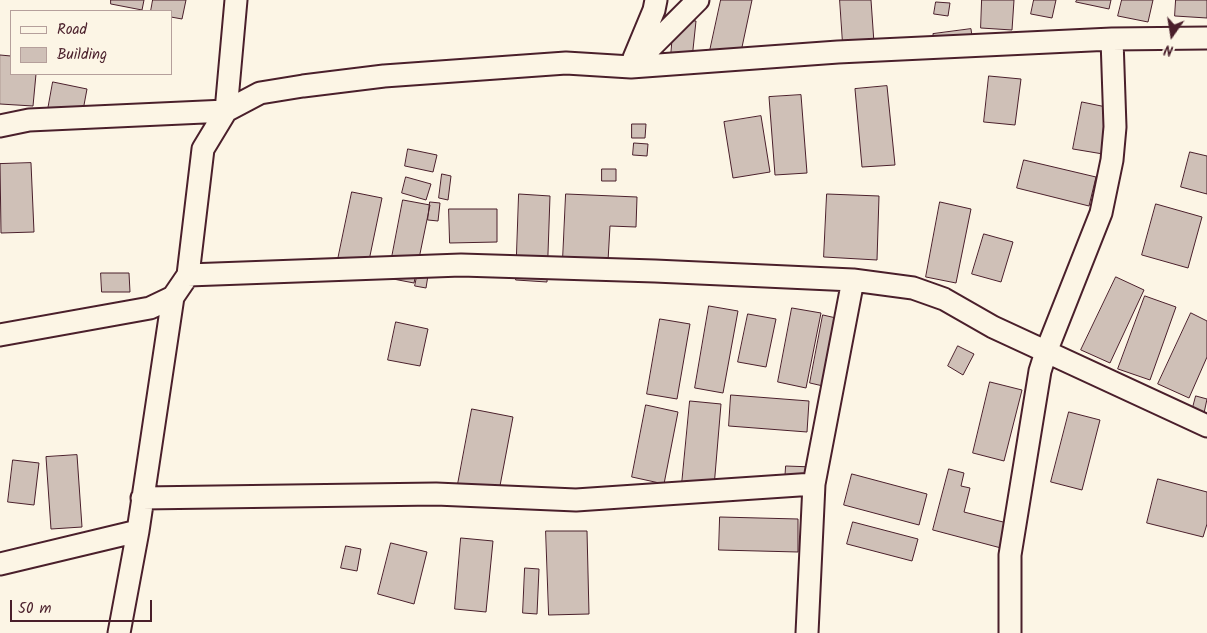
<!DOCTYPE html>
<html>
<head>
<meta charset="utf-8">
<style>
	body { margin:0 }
	#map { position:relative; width:1207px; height:633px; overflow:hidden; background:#fcf5e5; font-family:Kalam,sans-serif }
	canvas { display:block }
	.legend { position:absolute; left:10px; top:10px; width:162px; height:65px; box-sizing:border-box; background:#fcf5e5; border:1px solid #b59f9b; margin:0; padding:6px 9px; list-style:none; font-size:15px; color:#4a1f2b }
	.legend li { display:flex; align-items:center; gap:10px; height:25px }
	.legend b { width:25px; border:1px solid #b59f9b }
	.north { position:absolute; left:1147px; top:10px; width:50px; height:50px; -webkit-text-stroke:4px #fcf5e5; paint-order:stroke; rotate:193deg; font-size:14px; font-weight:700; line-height:20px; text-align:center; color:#4a1f2b }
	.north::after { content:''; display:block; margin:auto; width:18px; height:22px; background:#4a1f2b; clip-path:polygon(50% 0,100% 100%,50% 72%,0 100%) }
	.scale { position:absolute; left:10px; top:600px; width:142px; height:22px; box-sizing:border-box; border:2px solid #4a1f2b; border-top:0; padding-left:6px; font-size:15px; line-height:18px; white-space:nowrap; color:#4a1f2b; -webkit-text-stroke:4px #fcf5e5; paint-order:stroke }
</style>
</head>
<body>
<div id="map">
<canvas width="1207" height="633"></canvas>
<ul class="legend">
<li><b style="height:6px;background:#fcf5e5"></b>Road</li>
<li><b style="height:14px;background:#cfc0b7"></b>Building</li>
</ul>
<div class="north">N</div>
<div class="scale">50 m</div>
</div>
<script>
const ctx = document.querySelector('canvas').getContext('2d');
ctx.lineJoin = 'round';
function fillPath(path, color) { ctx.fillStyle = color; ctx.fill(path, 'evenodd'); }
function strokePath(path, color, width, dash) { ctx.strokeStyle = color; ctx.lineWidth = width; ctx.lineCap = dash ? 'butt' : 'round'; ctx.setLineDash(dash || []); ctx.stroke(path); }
const building = new Path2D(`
	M111 0H144L142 10 111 4Z
	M153 0H186L182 19 171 17V11H151Z
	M721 0H752L738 66 708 60Z
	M840 0H871L874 43 843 44Z
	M982 0H1014L1012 30 981 28Z
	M1034 0H1056L1052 18 1031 14Z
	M1077 0H1111L1109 9 1076 2Z
	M1122 0H1153L1148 22 1118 16Z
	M1176 0H1207V18L1175 16Z
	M936 2 950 3 948 16 934 14Z
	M674 19 696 21 692 59 671 57Z
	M971 29 973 44 935 49 933 34Z
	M0 55 11 56V74H36L33 106 0 104Z
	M989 76 1021 79 1015 125 984 122Z
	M53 82 87 89 81 121 47 115Z
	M887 86 895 165 862 167 855 89Z
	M801 95 807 173 775 175 769 97Z
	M1082 102 1111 108 1103 154 1073 149Z
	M761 116 770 172 733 178 724 122Z
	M632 124H646L645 138H632Z
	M634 143 648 144 647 156 633 155Z
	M408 149 437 155 433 172 405 166Z
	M1190 152 1207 156V194L1181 187Z
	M1024 160 1096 177 1089 206 1017 188Z
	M31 163 34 232 1 233 0 164Z
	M602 169H616V181H602Z
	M442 174 451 176 448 200 439 198Z
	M406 177 431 184 426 200 402 193Z
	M352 192 382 198 366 275 336 269Z
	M519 194 550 196 547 282 516 280Z
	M566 194 637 197 636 227 610 226 608 261 563 259Z
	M827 194 879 196 877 260 824 257Z
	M403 200 430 205 414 283 388 278Z
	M430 202 440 203 438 221 428 220Z
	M940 202 971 209 956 283 926 277Z
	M1156 204 1202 217 1188 268 1142 255Z
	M449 209H497V242L450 243Z
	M984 234 1013 242 1001 282 972 274Z
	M419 267 429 269 426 288 415 286Z
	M101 273H129L130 292H102Z
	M1116 277 1144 290 1110 363 1081 350Z
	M1145 296 1176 307 1150 380 1118 369Z
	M709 306 738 311 723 393 695 388Z
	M792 308 821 313 806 388 778 382Z
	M1191 313 1207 321V357L1189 398 1158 384Z
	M748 314 776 319 766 367 738 362Z
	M823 315 836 318 823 386 810 383Z
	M660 319 690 324 677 399 647 394Z
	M396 322 428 329 420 366 388 360Z
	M958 346 974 354 963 375 948 366Z
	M990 382 1022 390 1004 461 973 453Z
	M731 395 809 401 807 432 729 426Z
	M1196 396 1207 399 1203 418 1191 415Z
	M690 401 721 404 714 487 682 484Z
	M646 405 678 412 664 484 632 477Z
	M472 409 513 417 499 491 458 484Z
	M1069 412 1100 420 1082 490 1051 482Z
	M77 455 82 527 51 529 46 457Z
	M13 460 39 463 34 505 8 502Z
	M786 466 813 467 812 483 785 482Z
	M949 469 964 473 961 486 970 488 964 512 1007 523 1001 548 933 530Z
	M852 474 927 494 919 525 844 505Z
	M1158 479 1207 492V524L1203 537 1147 523Z
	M720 517 798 519V552L719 550Z
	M853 522 918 539 912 561 847 544Z
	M546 531H587L589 614 549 615Z
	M461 538 493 541 486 612 455 609Z
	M391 543 427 552 414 604 378 594Z
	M346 546 361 549 357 571 341 568Z
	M525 568 539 569 537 614 523 613Z`);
fillPath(building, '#cfc0b7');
strokePath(building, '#4a1f2b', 1);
const minor = new Path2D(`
	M634 58 654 10 656 0
	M631 67 698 0
	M0 126 29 120 226 111 260 93 303 86 384 76 566 63 631 67 838 52 1112 39 1207 38
	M188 275 203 149 226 111 236 0
	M0 335 150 308 173 297 188 275 461 265 655 271 853 280 913 288 944 299 993 327 1207 426
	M142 498 436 494 576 500 814 484
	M0 564 138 531
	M119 633 138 531 173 297
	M807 633 814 484 853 280
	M1010 633V555L1040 371 1046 352 1101 213 1112 160 1115 127 1112 39`);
strokePath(minor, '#4a1f2b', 25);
strokePath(minor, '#fcf5e5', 21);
</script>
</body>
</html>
